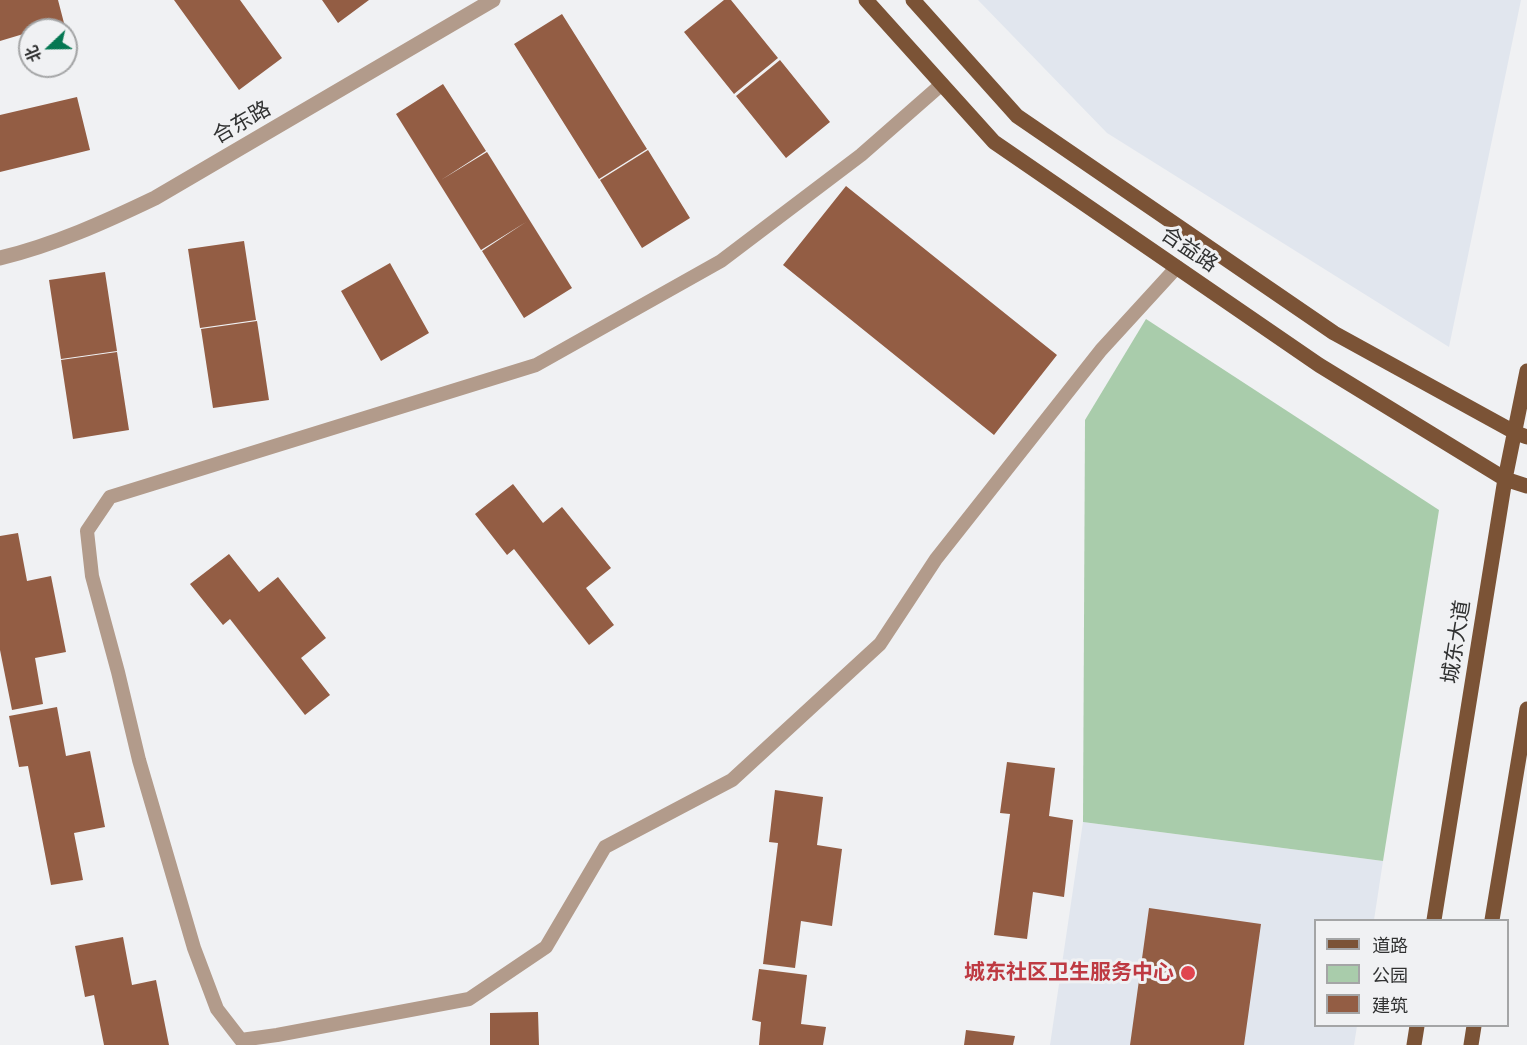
<!DOCTYPE html>
<html>
<head>
<meta charset="utf-8">
<style>
	body { margin:0 }
	#map { position:relative; width:1527px; height:1045px; overflow:hidden; background:#f0f1f3; font-family:"Noto Sans","Noto Sans SC",sans-serif }
	canvas { display:block }
	.legend { position:absolute; left:1314px; top:919px; width:195px; height:108px; box-sizing:border-box; background:#f0f1f3; border:2px solid #a4a5a6; margin:0; padding:8px 10px; list-style:none; font-size:18px; color:#313232 }
	.legend li { display:flex; align-items:center; gap:12px; height:30px }
	.legend b { width:30px; border:2px solid #a4a5a6 }
	.north { position:absolute; left:18px; top:18px; width:60px; height:60px; box-sizing:border-box; background:#f0f1f3; border:2px solid #a4a5a6; border-radius:50%; rotate:248deg; font-size:16px; font-weight:700; line-height:24px; text-align:center; color:#313232 }
	.north::after { content:''; display:block; margin:auto; width:21px; height:27px; background:#047752; clip-path:polygon(50% 0,100% 100%,50% 72%,0 100%) }
</style>
</head>
<body>
<div id="map">
<canvas width="1527" height="1045"></canvas>
<ul class="legend">
<li><b style="height:8px;background:#7b5336"></b>道路</li>
<li><b style="height:16px;background:#a9ccab"></b>公园</li>
<li><b style="height:16px;background:#935d44"></b>建筑</li>
</ul>
<div class="north">北</div>
</div>
<script>
const ctx = document.querySelector('canvas').getContext('2d');
ctx.lineJoin = 'round';
function fillPath(path, color) { ctx.fillStyle = color; ctx.fill(path, 'evenodd'); }
function strokePath(path, color, width, dash) { ctx.strokeStyle = color; ctx.lineWidth = width; ctx.lineCap = dash ? 'butt' : 'round'; ctx.setLineDash(dash || []); ctx.stroke(path); }
function label(font, color, halo, rows, align = 'center') {
  ctx.font = font + ' "Noto Sans","Noto Sans SC",sans-serif'; ctx.lineWidth = 6; ctx.setLineDash([]); ctx.textBaseline = 'middle'; ctx.strokeStyle = halo; ctx.fillStyle = color; for (const [text, x, y, turn = 0] of rows) {
    ctx.save(); ctx.translate(x, y); ctx.rotate((+turn || 0) * Math.PI / 180); ctx.textAlign = isNaN(turn) ? turn : align; if (halo) ctx.strokeText(text, 0, 0); ctx.fillText(text, 0, 0); ctx.restore();
  }
}
fillPath(new Path2D(`
	M978 0H1521L1449 347 1107 133Z
	M1083 822 1383 861 1374 920H1316V1026H1357L1354 1045H1050Z`), '#e1e6ee');
fillPath(new Path2D(`
	M1146 319 1439 510 1383 861 1083 822 1085 420Z`), '#a9ccab');
fillPath(new Path2D(`
	M0 0H58L64 23 38 30H30V32L0 41Z
	M174 0H240L282 58 239 90Z
	M322 0H369L338 23Z
	M724 0H731L778 58 734 94 684 32Z
	M562 14 647 149 599 179 514 44Z
	M780 60 830 122 786 158 736 96Z
	M443 84 486 151 441 180 487 152 572 288 524 318 482 251 526 222 481 250 396 114Z
	M77 97 90 150 0 172V115Z
	M648 150 690 218 642 248 600 180Z
	M846 186 1057 355 994 435 783 265Z
	M244 241 256 320 200 328 188 249Z
	M390 263 429 333 381 361 341 291Z
	M105 272 117 351 61 359 49 280Z
	M257 321 269 400 213 408 201 329Z
	M117 352 129 430 73 439 61 360Z
	M513 484 543 523 562 507 611 568 586 588 614 625 589 645 514 549 507 555 475 514Z
	M18 533 27 581 51 576 66 652 35 658 43 704 12 710 0 650V536Z
	M229 554 259 592 278 577 326 638 301 658 330 695 305 715 230 619 223 625 190 584Z
	M57 707 66 756 90 751 105 827 74 833 83 880 51 885 28 766 19 767 9 716Z
	M1007 762 1055 768 1049 816 1073 820 1064 897 1033 892 1027 939 994 935 1010 814 1000 813Z
	M775 790 823 797 817 845 842 849 832 926 801 921 795 968 763 964 778 843 769 842Z
	M1149 908 1261 924 1244 1045H1130Z
	M123 937 132 985 156 980 169 1045H104L94 995 85 997 75 946Z
	M759 969 807 975 801 1024 826 1027 823 1045H759L761 1022 752 1020Z
	M538 1012 539 1045H490V1013Z
	M966 1030 1015 1036 1013 1045H964Z`), '#935d44');
strokePath(new Path2D(`
	M942 84 861 155 721 261 536 365 110 497 87 531 92 576 118 672 139 760 194 948 217 1009 241 1040 277 1035 469 999 546 947 605 847 732 780 880 644 936 559 1101 350 1177 267`), '#b29b8b', 14);
strokePath(new Path2D(`
	M0 258C54 245 105 222 155 198L493 0`), '#b29b8b', 15);
strokePath(new Path2D(`
	M866 0 994 142 1319 365 1505 479 1527 486
	M913 0 1017 116 1334 333 1516 433 1527 437
	M1434 920 1505 479 1527 371
	M1492 920 1527 709
	M1414 1045 1417 1026
	M1471 1045 1474 1026`), '#7b5336', 15);
for (const [x, y, r, color] of [
	[1188,973,8,"#e0444e"]
]) { const dot = new Path2D(); dot.arc(x, y, r, 0, 2 * Math.PI); ctx.fillStyle = color; ctx.fill(dot); strokePath(dot, '#f0f1f3', 2); }
label('21px', '#313232', '#f0f1f3', [
	["合东路",242,123,-30],
	["合益路",1189,250,34],
	["城东大道",1457,642,-81]
]);
label('bold 21px', '#be3a42', '#f0f1f3', [
	["城东社区卫生服务中心",1174,973]
], 'right');
</script>
</body>
</html>
